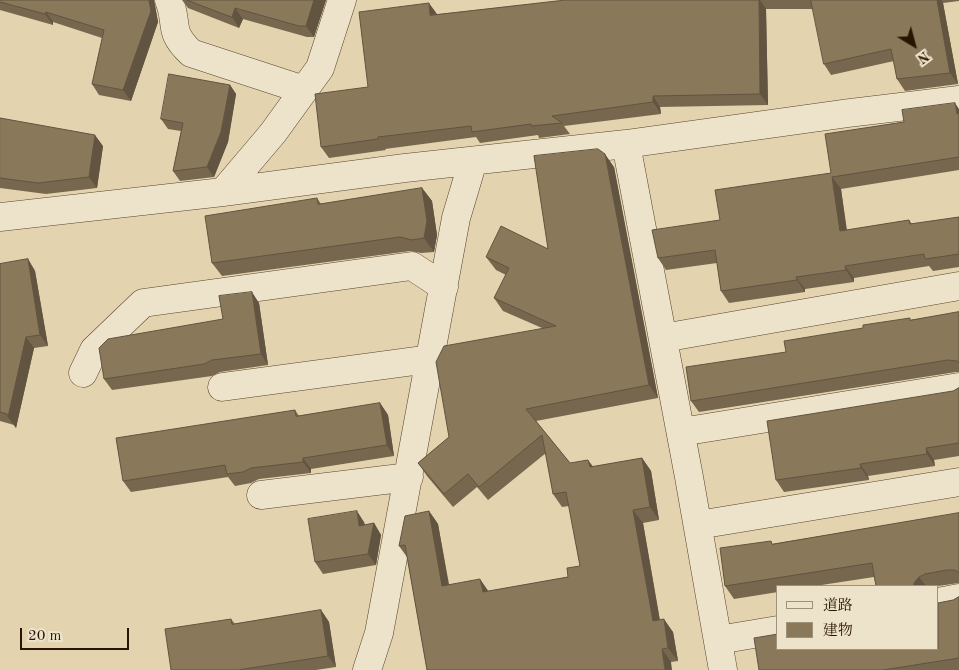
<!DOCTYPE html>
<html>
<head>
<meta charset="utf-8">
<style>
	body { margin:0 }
	#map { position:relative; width:959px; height:670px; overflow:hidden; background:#e3d4af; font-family:"Old Standard TT","Noto Serif JP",serif }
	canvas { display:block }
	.legend { position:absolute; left:776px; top:585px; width:162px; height:65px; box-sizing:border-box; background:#ede3cb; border:1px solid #9f907a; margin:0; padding:6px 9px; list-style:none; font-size:15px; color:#291400 }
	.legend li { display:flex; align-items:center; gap:10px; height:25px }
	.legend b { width:25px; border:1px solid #9f907a }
	.north { position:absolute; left:889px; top:20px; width:50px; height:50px; -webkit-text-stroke:4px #ede3cb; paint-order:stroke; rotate:143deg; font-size:14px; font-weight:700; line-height:20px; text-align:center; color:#291400 }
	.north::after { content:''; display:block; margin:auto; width:18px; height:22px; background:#291400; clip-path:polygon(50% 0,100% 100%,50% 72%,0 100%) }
	.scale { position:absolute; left:20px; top:628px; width:109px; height:22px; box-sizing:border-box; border:2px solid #291400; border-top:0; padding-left:6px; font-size:15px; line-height:18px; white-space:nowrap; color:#291400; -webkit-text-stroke:4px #ede3cb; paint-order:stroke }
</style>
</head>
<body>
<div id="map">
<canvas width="959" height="670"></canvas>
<ul class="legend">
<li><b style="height:6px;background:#ede3cb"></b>道路</li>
<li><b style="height:14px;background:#8a785b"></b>建物</li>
</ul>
<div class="north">N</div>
<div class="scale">20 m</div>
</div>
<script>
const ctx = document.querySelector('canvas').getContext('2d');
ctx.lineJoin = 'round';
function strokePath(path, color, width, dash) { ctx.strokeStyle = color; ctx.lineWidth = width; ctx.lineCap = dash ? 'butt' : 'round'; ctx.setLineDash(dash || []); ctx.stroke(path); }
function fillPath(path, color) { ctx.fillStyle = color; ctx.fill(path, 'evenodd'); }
const street = new Path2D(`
	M169 0C179 25 167 30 191 53L304 90
	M626 144 689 477 723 670
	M223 192 273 133 320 68 342 0
	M0 217 223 192 405 168 626 144 849 113 959 100
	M663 338 959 286
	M83 373 94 350 143 303 412 266 444 287
	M222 387 430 359
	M681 432 959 387
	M261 495 409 477
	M698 525 959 482
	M938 602 959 598
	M718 640 778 630
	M367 670 379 633 456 218 473 161`);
strokePath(street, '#58442c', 29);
strokePath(street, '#ede3cb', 28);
fillPath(new Path2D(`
	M0 0H154L158 22 131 101 99 95 92 84 102 38 53 22V25L0 10Z
	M182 0H326L314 37H307L243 19 239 28 188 8Z
	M566 0H959V1L943 3 958 84 905 91 897 79 894 61 831 75 824 64 813 9H766L768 105 660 107 661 114 564 126 570 134 539 138 538 135 480 143 476 137 385 149 386 150 329 158 321 147 368 87Z
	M230 85 236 94 228 142 214 177 180 181 173 171 181 131 168 129 161 119Z
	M959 109V170L841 189 847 230 909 220 912 224 959 217V267L933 271 929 266 854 278V282L805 289V292L729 303 721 291 717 263 666 270 658 258 720 220 831 173 904 122Z
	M0 118 103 146 97 188 46 194 0 188Z
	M614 167 658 398 536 421 570 463 593 467 642 458 651 471 659 520 643 523 660 620 673 632 678 661 671 662 427 670 407 557 399 546 429 511 438 524 449 584 489 591 568 577 580 566 569 506 562 507 553 494 546 453 488 500 477 487 453 507 427 476 418 463 449 437 542 328 503 311 494 298 506 275 496 270 486 257 548 249Z
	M422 188 432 201 437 235 434 252 421 253 410 251 222 276 212 263 317 198 321 204Z
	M28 259 35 271 48 346 34 348 16 428 14 425 0 421V264Z
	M259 303 268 365 220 372 212 376 112 390 104 379 223 319Z
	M959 312V372H956L699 412 691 401 786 352 863 328Z
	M959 388V456L934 460 935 466 868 476 869 480 784 492 776 480Z
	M380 403 388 415 394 456 311 469V473L259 479 251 483 235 486 228 477 131 492 123 481 295 410 299 416Z
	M959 513V583L938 586H876L874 577 815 586H778V592L734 599 725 586 773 544Z
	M364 522 365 525 374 523 381 535 376 565 323 574 315 562Z
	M959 597V670H759L778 649 953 600Z
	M321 610 329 622 336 667 316 670H171L231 619 235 624Z`), '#77674e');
fillPath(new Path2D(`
	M149 0H154L158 22 131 101 123 90Z
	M314 0H326L314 37 306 26Z
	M759 0H760L766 9 768 105 760 94Z
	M937 0H941L943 3 958 84 950 73Z
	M429 3 437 14 438 26 430 15Z
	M235 8 243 19 239 28 232 17Z
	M46 12 53 22V25L45 14Z
	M230 85 236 94 228 142 214 177 207 167Z
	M653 96 660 107 661 114 653 102Z
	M955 103 959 109V117L957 114Z
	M95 135 103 146 97 188 89 177Z
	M605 154 614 167 658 398 649 385Z
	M832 177 841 189 848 242 840 231Z
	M422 188 432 201 437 235 434 252 424 238Z
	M28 259 35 271 48 346 40 335Z
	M845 266 854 278V282L846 270Z
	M796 277 805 289V292L797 280Z
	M252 292 259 303 268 365 261 354Z
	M26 337 34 348 16 428 8 417Z
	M380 403 388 415 394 456 387 445Z
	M926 448 934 460 935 466 927 454Z
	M303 458 311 469V473L303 462Z
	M642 458 651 471 659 520 650 507Z
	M588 460 598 473 590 467Z
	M860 464 868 476 869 480 861 468Z
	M633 510 643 523 662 634 653 621Z
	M357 511 364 522 367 537 359 526Z
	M429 511 438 524 451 599 442 586Z
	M374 523 381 535 376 565 368 554Z
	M919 577 926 586H914V583Z
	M480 579 489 592H483Z
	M321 610 329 622 336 667 328 656Z
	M664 619 673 632 678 661 668 648Z
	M662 649 671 662 672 670H665Z`), '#615440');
const building = new Path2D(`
	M0 0H149L151 11 123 90 92 84 104 30 46 12 45 14 0 2Z
	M187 0H314L306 26H299L235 8 232 17Z
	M566 0H759L760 94 653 96V102L552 116 562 123 531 126V124L472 132 471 126 378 137V139L321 147 315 94 368 87 359 12 429 3 430 15Z
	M811 0H937L950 73 897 79 891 49 824 64Z
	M169 74 230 85 221 132 207 167 173 171 183 123 161 119Z
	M955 103 957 114 959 113V157L832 177 840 231 909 220 910 224 959 217V254L925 259 924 254 845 266 846 270 796 277 797 280 721 291 715 250 658 258 652 230 720 220 715 190 831 173 825 134 904 122 902 110Z
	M0 118 95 135 89 177 38 183 0 178Z
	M598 149 605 154 649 385 526 409 570 463 588 460 590 467 642 458 650 507 633 510 653 621 664 619 668 648 662 649 665 670H427L405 545 399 546 405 516 429 511 442 586 480 579 483 592 568 577 567 568 580 566 566 492 553 494 542 435 479 487 468 474 444 494 418 463 449 437 436 362 444 346 556 326 494 298 509 268 486 257 501 226 548 249 534 156Z
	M422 188 427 221 424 238 412 240 400 237 212 263 205 216 317 198 318 204Z
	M28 259 40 335 26 337 8 417 7 414 0 412V264Z
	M252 292 261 354 212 360 204 364 104 379 99 348 108 339 223 319 219 296Z
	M959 312V363L957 361 948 360 691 401 686 367 786 352 784 341 863 328V325L910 318V320Z
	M959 388V443L926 448 927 454 860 464 861 468 776 480 767 421 953 391Z
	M380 403 387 445 303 458V462L251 468 243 472 227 474 225 465 123 481 116 438 295 410 296 416Z
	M357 511 359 526 374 523 368 554 315 562 308 519Z
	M959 513V573L955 570H947L925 574 919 577 914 583V586H876L872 563 725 586 720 548 771 541 772 544Z
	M959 597V658L883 670H759L754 638 778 634V649H938V603L953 600Z
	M321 610 328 656 238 670H171L165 629 231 619 232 624Z`);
fillPath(building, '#8a785b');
strokePath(building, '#615440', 1);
</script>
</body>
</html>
